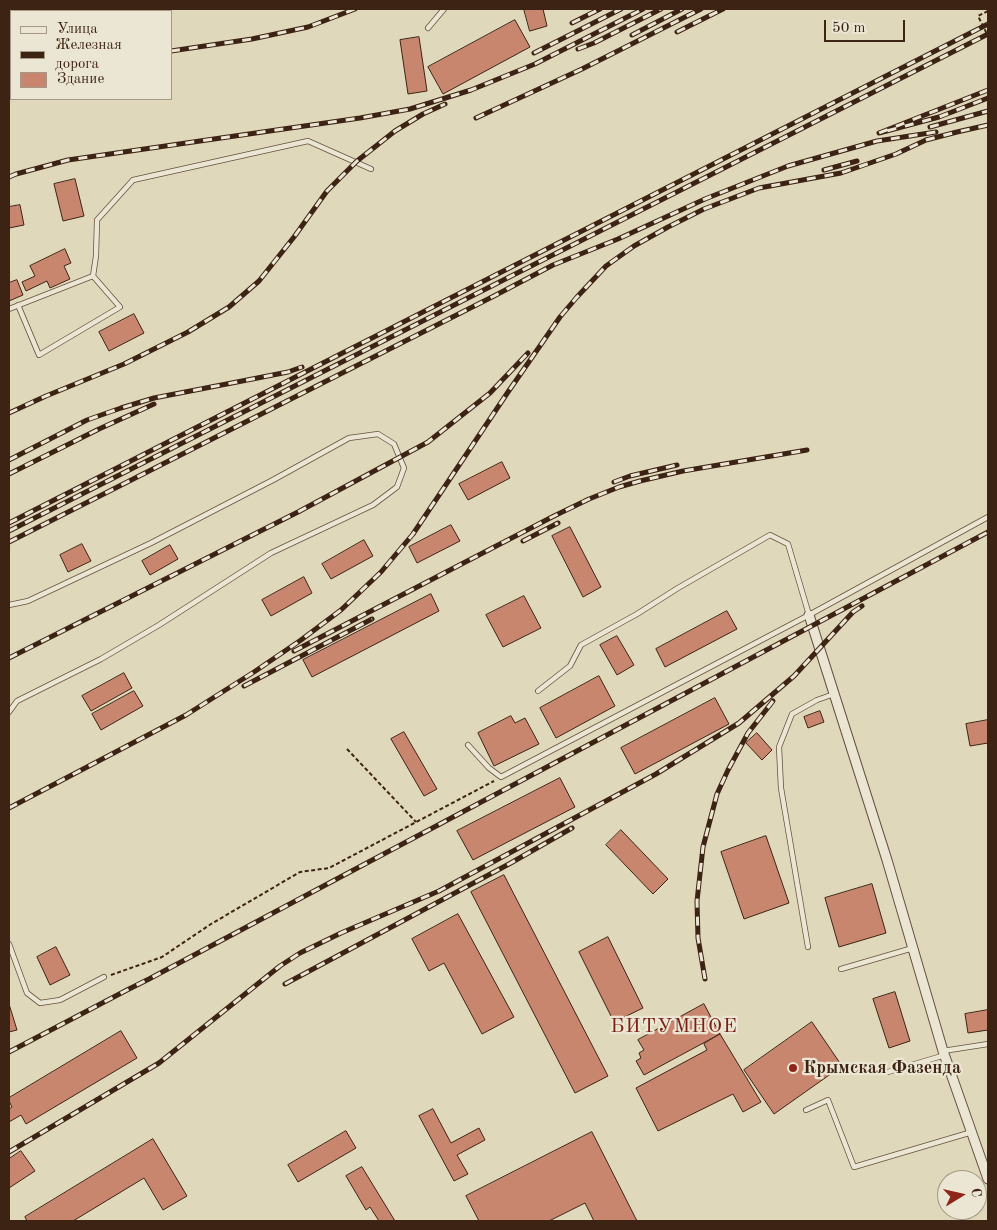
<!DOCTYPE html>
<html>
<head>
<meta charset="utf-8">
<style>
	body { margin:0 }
	#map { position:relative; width:997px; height:1230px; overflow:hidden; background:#e0d8bb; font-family:"Old Standard TT",serif }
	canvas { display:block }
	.frame { position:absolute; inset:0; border:10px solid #3d2313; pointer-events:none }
	.legend { position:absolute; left:10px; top:10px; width:162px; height:90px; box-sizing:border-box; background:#ebe6d3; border:1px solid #a59886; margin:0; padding:6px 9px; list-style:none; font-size:15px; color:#3d2313 }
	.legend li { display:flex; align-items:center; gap:10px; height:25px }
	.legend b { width:25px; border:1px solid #a59886 }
	.north { position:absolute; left:937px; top:1170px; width:50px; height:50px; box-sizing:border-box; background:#ebe6d3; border:1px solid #a59886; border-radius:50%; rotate:81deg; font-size:14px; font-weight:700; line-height:20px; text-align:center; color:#3d2313 }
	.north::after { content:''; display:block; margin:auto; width:18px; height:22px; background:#8f2418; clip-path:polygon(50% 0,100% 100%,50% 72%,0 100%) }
	.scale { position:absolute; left:824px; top:20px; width:81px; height:22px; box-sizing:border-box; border:2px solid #3d2313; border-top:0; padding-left:6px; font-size:15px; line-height:18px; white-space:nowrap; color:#3d2313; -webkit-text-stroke:4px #ebe6d3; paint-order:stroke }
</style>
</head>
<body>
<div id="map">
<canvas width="997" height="1230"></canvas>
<div class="frame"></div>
<ul class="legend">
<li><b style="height:6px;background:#ebe6d3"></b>Улица</li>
<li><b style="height:6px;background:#3d2313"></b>Железная дорога</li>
<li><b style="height:14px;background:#c9866f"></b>Здание</li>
</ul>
<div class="north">С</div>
<div class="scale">50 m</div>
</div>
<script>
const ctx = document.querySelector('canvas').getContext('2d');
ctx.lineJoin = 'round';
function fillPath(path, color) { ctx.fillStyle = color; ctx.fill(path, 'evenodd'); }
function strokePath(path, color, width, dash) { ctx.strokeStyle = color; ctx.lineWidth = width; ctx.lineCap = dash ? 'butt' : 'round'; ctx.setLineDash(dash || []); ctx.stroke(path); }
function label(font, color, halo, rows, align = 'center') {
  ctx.font = font + ' "Old Standard TT",serif'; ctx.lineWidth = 4.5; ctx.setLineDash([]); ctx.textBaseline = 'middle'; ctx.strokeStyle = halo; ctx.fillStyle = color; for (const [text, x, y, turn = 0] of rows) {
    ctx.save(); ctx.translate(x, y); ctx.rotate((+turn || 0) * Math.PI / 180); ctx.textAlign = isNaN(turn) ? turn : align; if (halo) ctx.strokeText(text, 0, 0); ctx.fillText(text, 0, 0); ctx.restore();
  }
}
const building = new Path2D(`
	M10 9H136V11H11V15Z
	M524 9H543L547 26 530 31Z
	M515 20 530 47 443 94 428 67Z
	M419 37 427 91 408 94 400 40Z
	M75 179 84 216 63 221 54 184Z
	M20 205 24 225 9 228V207Z
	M65 249 71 263 64 266 70 279 50 288 47 281 26 291 22 282 35 276 30 266Z
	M17 280 23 295 9 301V283Z
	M134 314 144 333 109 351 99 332Z
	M502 462 510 478 468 500 459 484Z
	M451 525 460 541 417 563 409 547Z
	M570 527 601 587 583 597 552 536Z
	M364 540 373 556 331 579 322 564Z
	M82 544 91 561 68 572 60 555Z
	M170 545 178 559 150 575 142 561Z
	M304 577 312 593 271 616 262 600Z
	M431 594 439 611 312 677 303 660Z
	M524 596 541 628 503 647 486 615Z
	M727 611 737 629 665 667 656 649Z
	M617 636 634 665 617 675 600 645Z
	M124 673 132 688 91 711 82 696Z
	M599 676 615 706 556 738 540 708Z
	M134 691 143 706 101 730 92 714Z
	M715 698 729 724 635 774 621 748Z
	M820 711 824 722 808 728 804 717Z
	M511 716 515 723 525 718 539 744 494 766 478 733Z
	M988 720V743L970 746 966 724Z
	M404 732 437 789 424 796 391 739Z
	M757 733 772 750 762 760 746 743Z
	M560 778 575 807 473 860 457 831Z
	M621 830 668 879 653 894 606 845Z
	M766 836 789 903 744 919 721 852Z
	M504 875 608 1076 575 1093 471 892Z
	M872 884 886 933 839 947 825 898Z
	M458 914 514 1017 482 1034 444 963 429 971 412 939Z
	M608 937 643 1008 614 1022 579 952Z
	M56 947 70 975 50 985 37 957Z
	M895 992 910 1041 889 1048 873 999Z
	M9 1004 17 1030 9 1032Z
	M704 1004 720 1034 644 1075 636 1061 641 1058 639 1053 644 1050 638 1040Z
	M988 1010V1030L968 1033 965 1014Z
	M812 1022 842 1066 774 1114 744 1070Z
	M121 1031 137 1058 26 1124 21 1115 9 1122V1109L12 1107 9 1101V1098Z
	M720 1034 761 1102 743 1112 733 1094 658 1131 636 1088 707 1050 704 1044Z
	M433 1109 451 1143 479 1128 485 1140 457 1155 468 1174 454 1181 419 1116Z
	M346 1131 356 1148 298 1182 288 1165Z
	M592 1132 637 1221H594L585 1203 549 1221H479L466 1196Z
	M153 1139 187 1196 163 1210 144 1178 73 1221H27L25 1217Z
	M21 1151 35 1171 9 1188V1159Z
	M362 1167 395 1221H379L370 1207 366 1210 346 1176Z`);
fillPath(building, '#c9866f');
strokePath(building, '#3d2313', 1);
const lane = new Path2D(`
	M428 28 444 9
	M18 305 39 355 120 307 93 276
	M9 309 93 276 96 256 97 220 133 180 308 141 371 169
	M9 605 28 601 151 543 273 480 349 438 378 434 394 444 404 468 397 487 373 505 271 553 159 625 101 659 17 701 9 712
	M538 691 570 666 581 645 637 614 678 588 770 535 788 544 809 615
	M468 745 489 768 501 777 809 615 988 517
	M9 944 27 993 40 1003 60 1000 104 977
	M808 947 781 788 779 747 792 714 817 700 834 694
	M841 969 913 948
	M943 1051 988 1044
	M888 1072 945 1055
	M806 1110 828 1100 854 1167 972 1132`);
const street = new Path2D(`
	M809 615 887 860 943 1051 988 1179`);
strokePath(lane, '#66503d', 6);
strokePath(street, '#66503d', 11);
strokePath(new Path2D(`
	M988 11 978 16 988 36
	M347 749 416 822
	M111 975 162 957 211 924 300 872 329 868 494 781`), '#3d2313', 2, [4, 2.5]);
strokePath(lane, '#ebe6d3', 4.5);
strokePath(street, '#ebe6d3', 9);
const rail = new Path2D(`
	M572 23 600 9
	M677 32 723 9
	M632 35 682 9
	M578 49 594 43 661 9
	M171 51 252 39 308 27 355 9
	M534 53 621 9
	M9 75H11
	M988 90 879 133 939 117 988 98
	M476 118 582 69 701 9
	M930 127 988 111
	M824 170 857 161
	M9 177 16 174 68 160 360 118 410 109 471 90 535 64 643 9
	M9 413 46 396 124 364 188 332 229 307 259 281 294 237 327 191 357 161 395 131 423 114 445 104
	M9 460 87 420 121 408 154 398 237 382 288 372 302 367
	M9 474 99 429 154 404
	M614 482 630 476 677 465
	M9 523 988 24
	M9 531 988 34
	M523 541 558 523
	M9 542 494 296 553 265 618 239 705 199 788 166 877 141 936 132
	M294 651 554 516 589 499 619 487 640 481 683 471 807 450
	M9 658 298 512 428 442 490 393 528 353
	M244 686 372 619
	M9 808 186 715 254 672 301 640 341 610 381 572 413 534 508 392 560 317 577 297 606 266 634 246 668 227 704 209 759 188 841 173 896 154 926 140 957 132 988 125
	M705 979 698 938 697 901 703 847 717 794 728 770 748 733 773 701
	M285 984 509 864 572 828
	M9 1052 127 990 149 979 988 532
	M9 1152 159 1063 280 966 300 953 341 933 439 891 656 774 739 723 794 676 853 612 862 606`);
strokePath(rail, '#3d2313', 5);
strokePath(rail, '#ebe6d3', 3, [9]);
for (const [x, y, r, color] of [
	[793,1068,5,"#8f2418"]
]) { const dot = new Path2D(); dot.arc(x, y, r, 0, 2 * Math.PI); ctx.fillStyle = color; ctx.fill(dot); strokePath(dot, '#ebe6d3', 2); }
label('bold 18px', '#3d2313', '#ebe6d3', [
	["Крымская Фазенда",803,1068]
], 'left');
ctx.letterSpacing = '1px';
label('20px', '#7a1f14', '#ebe6d3', [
	["БИТУМНОЕ",674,1027]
]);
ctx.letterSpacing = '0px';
</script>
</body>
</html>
